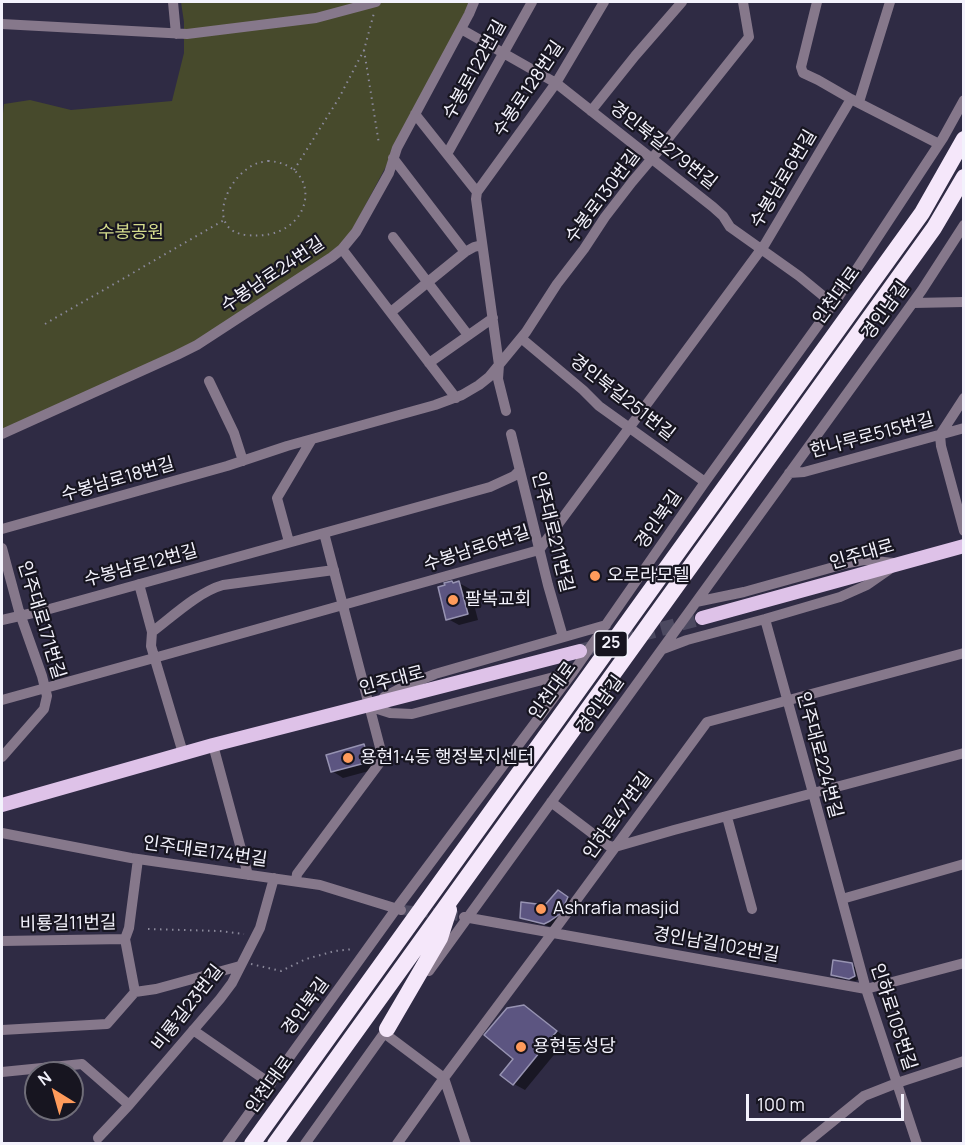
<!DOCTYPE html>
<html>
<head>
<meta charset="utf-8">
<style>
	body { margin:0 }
	#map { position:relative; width:965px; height:1145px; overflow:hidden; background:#2f2b44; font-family:Manrope,sans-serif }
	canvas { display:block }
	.frame { position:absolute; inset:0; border:3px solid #f3f2fc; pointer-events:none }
	.north { position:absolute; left:24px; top:1061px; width:60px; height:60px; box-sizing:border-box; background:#171520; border:2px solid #6f6d78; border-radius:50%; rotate:323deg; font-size:16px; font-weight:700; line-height:24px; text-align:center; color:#f3f2fc }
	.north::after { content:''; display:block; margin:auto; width:21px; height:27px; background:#ff9b5b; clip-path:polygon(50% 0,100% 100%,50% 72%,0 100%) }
	.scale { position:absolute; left:746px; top:1094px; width:158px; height:27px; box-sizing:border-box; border:3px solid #f3f2fc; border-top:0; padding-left:8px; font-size:18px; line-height:21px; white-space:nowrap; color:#f3f2fc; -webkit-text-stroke:4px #171520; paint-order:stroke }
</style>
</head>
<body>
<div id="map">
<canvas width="965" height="1145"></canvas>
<div class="frame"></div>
<div class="north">N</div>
<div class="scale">100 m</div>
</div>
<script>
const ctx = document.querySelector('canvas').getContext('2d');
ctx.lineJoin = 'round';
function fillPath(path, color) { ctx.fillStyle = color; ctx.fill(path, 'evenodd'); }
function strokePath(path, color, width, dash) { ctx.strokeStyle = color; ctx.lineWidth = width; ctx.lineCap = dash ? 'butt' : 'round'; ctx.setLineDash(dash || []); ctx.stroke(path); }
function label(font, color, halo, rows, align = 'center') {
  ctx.font = font + ' Manrope,"Noto Sans KR",sans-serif'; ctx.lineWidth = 4.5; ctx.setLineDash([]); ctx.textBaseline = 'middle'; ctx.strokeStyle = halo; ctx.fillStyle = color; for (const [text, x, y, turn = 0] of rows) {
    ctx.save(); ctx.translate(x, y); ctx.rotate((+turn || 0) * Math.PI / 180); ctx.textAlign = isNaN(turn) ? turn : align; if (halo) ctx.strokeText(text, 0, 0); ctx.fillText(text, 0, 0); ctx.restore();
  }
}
fillPath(new Path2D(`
	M181 2H471L466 16 342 249 197 344 2 433V122L4 104 30 100 71 110 172 101 184 53V22Z`), '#474a2c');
fillPath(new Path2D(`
	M459 583 470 589 478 620 459 625 448 619 455 584Z
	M364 746 375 752 380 768 343 778 332 771Z
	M567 896 576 903 553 927 530 922 521 918Z
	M851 965 857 968 860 979 855 981 837 978 832 975Z
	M523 1006 535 1013 567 1039 525 1090 514 1084 515 1059Z`), '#0007');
const building = new Path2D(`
	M452 581 453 583 459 581 468 614 446 620 438 587 445 585 444 583Z
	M364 744 369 762 331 772 326 755Z
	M558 890 568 897 560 914 550 921 544 924 520 918 521 902 545 905Z
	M833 960 852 963 855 976 849 979 831 975Z
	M524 1005 557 1031 513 1085 500 1075 513 1059 484 1035 507 1008Z`);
fillPath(building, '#5c5581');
strokePath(building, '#9793b2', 1.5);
strokePath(new Path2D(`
	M403 910 460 916`), '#4c4960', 10, [10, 5]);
strokePath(new Path2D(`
	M580 651 702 618`), '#4c4960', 14, [14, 7]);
strokePath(new Path2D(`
	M364 50 379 144
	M268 161C326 164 315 243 246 235 207 230 225 184 247 169 253 164 260 162 268 161Z
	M294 170 339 98 364 50 374 13
	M45 324 224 220
	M148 929 219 931 244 934
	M251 964 281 971 306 959 335 951 354 949`), '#8b899b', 2, [1.5, 4.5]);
strokePath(new Path2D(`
	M173 2 176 34
	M817 2 801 67 803 73 818 80 851 99 939 144
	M2 24 187 34 316 18 376 2
	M461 29 556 83 713 207 723 216 730 227 799 276 833 304
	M859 102 890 2
	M591 111 635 56 682 2
	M415 114 477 192 476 199 499 365 498 379 506 411
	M447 154 532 2
	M393 158 465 252
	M477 192 556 83 604 2
	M393 237 468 335
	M342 249 456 398
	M913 303 964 302
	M391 312 465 252 474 247 482 245
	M521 338 583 390 599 406 705 482
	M429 363 493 318
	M209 381 234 433 243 461
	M964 398 940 435 941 446 964 531
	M2 434 177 355 197 345 332 257 342 249 356 232 389 173 397 148 469 14 474 2
	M511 434 548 585 563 637
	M789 473 804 472 964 428
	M2 529 227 466 287 446 435 405 462 395 479 385 489 377 526 332 557 284 584 249 605 217 632 182 659 150 749 37 743 2
	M289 542 277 498 312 439
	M2 548 19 611 42 676 47 696 44 709 2 757
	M139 584 152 632 151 646 183 753
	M696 602 744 592 848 563 864 560 894 563
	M765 619 813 793 866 989 917 1144
	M2 620 46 610 490 487 514 476 520 470
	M152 632C172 617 198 592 223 585L334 570
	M663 649 687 640 765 619 840 597 867 585 890 569
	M384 697 405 686 435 674 606 625
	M2 700 154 658 539 550 765 244 851 99
	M368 706 390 713 412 714 573 672
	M213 745 248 875
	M551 802 609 846 615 847 674 830 964 753
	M727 817 752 909
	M2 833 131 858 320 885 401 910
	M296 881 297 874 381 761 382 755 324 533
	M842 899 964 864
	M464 917 866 989 964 963
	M2 941 125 939
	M429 971 922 290 964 225
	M135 992 125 939 129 928 138 859
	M2 1030 107 1024 135 992 156 989 240 966
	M193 1030 271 1084
	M384 1033 444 1078 466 1144
	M2 1072 82 1064 129 1105
	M98 1138 129 1105 220 999 232 983 260 928 274 878
	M227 1144 396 909 573 672 705 482 839 296 943 138 964 100
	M305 1144 390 1025
	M397 1144 444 1078 553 932 707 722 964 653
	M805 1144 864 1096 897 1083 964 1061`), '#86788b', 10);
strokePath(new Path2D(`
	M702 618 964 546
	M2 805 213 745 580 651`), '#dec2e8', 14);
strokePath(new Path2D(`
	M387 1029 440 938 449 910
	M252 1144 922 213 964 139
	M275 1144 934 228 964 177`), '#f5e7fa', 16);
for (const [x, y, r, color] of [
	[595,576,6,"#ff9b5b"],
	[453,600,6,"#ff9b5b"],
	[348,758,6,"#ff9b5b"],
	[541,909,6,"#ff9b5b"],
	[521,1047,6,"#ff9b5b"]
]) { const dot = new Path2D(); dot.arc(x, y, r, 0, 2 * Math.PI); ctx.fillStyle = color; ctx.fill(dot); strokePath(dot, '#171520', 2); }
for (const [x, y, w] of [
	[611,644,33]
]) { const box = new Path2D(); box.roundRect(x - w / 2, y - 13, w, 26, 4.5); ctx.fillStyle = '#171520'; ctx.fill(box); strokePath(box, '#f3f2fc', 1.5); }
label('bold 16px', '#f3f2fc', null, [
	["25",611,644]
]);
label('18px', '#f3f2fc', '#171520', [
	["수봉로122번길",475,70,-61],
	["수봉로128번길",529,89,-56],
	["경인북길279번길",663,146,38],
	["수봉남로6번길",784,179,-59],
	["수봉로130번길",603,197,-53],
	["수봉남로24번길",273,275,-34],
	["인천대로",837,296,-54],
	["경인남길",886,311,-54],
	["경인북길251번길",622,398,38],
	["한나루로515번길",872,436,-15],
	["수봉남로18번길",118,480,-16],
	["경인북길",659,520,-55],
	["인주대로211번길",552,532,76],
	["수봉남로6번길",477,549,-18],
	["인주대로",862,555,-16],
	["수봉남로12번길",141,566,-15],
	["인주대로171번길",41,620,73],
	["인주대로",392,681,-15],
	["인천대로",553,691,-54],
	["경인남길",601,705,-54],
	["인주대로224번길",819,755,75],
	["인하로47번길",618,816,-54],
	["인주대로174번길",205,852,8],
	["비룡길11번길",68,924,-1],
	["경인남길102번길",716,945,10],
	["경인북길",306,1007,-54],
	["비룡길23번길",188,1008,-52],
	["인하로105번길",893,1017,72],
	["인천대로",270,1085,-54]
]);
label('18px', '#d5dd8d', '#171520', [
	["수봉공원",131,233]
]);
label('18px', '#f3f2fc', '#171520', [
	["오로라모텔",607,576],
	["팔복교회",465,600],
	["용현1·4동 행정복지센터",360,758],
	["Ashrafia masjid",553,909],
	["용현동성당",533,1047]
], 'left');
</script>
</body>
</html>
